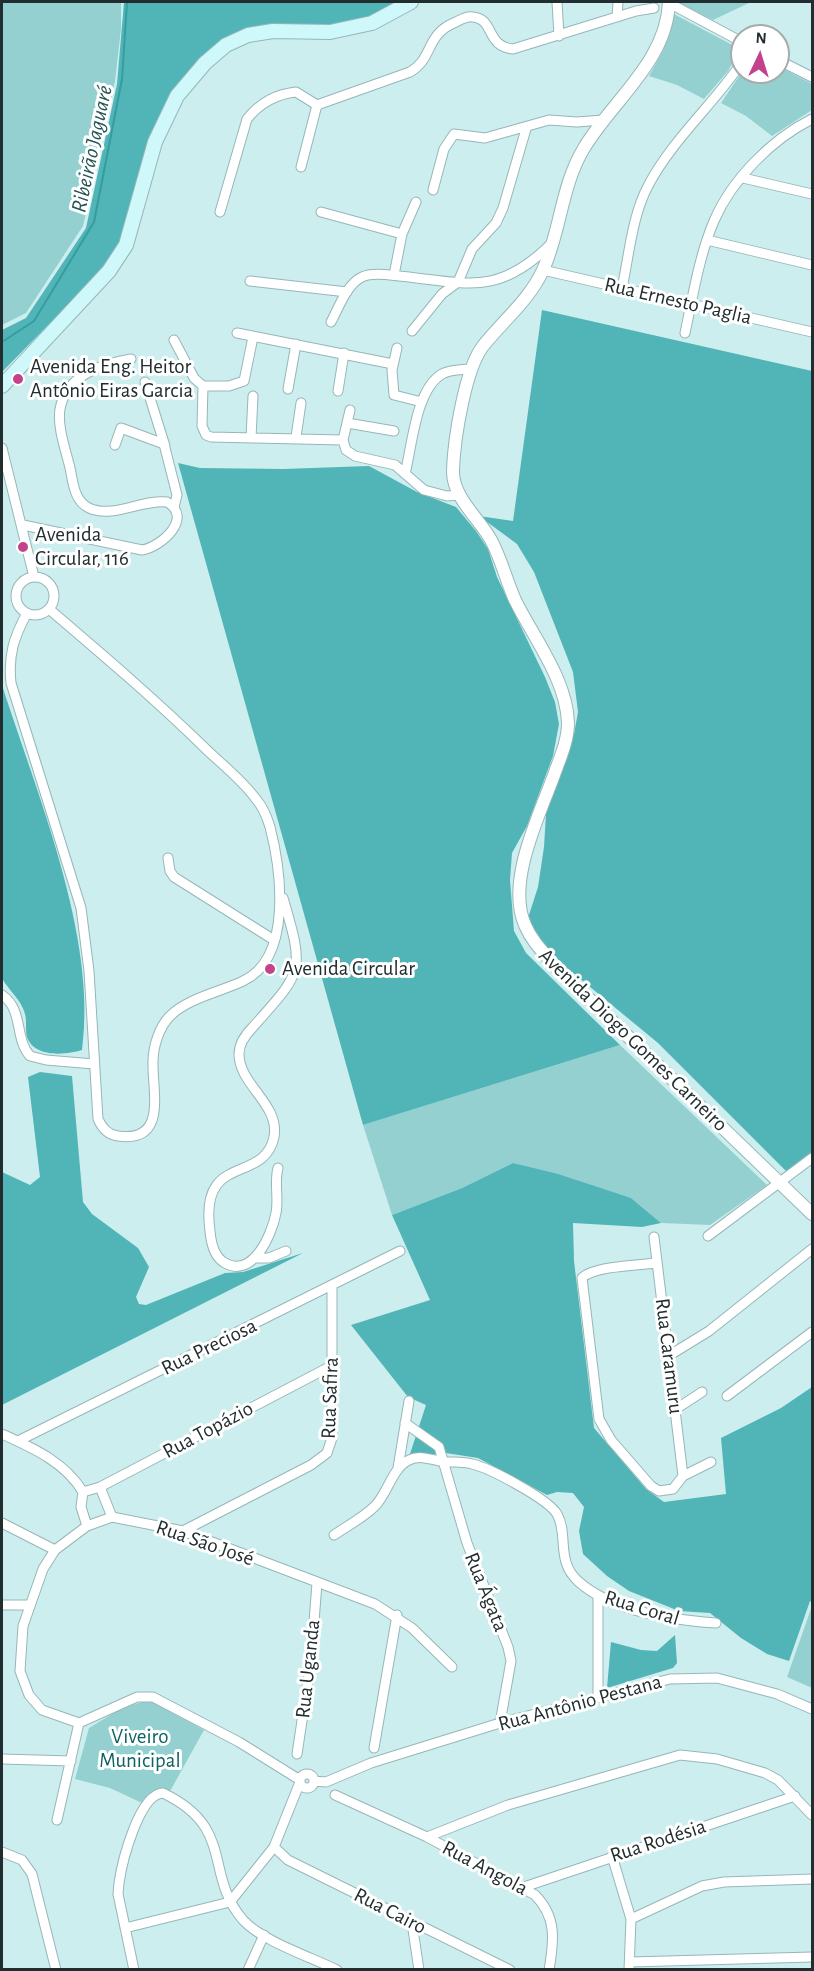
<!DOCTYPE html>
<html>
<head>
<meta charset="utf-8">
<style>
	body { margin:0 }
	#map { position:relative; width:814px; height:1971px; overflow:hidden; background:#cdeeee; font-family:"Alegreya Sans",sans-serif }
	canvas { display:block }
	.frame { position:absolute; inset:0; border:3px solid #212d2e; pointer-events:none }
	.north { position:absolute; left:730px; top:24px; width:60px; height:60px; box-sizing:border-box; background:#fff; border:2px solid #a6abab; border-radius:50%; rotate:4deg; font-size:16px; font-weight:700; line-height:24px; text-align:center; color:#212d2e }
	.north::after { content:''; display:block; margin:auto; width:21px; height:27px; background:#c2428c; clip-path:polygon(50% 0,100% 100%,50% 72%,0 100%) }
</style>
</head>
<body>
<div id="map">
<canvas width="814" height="1971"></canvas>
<div class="frame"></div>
<div class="north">N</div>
</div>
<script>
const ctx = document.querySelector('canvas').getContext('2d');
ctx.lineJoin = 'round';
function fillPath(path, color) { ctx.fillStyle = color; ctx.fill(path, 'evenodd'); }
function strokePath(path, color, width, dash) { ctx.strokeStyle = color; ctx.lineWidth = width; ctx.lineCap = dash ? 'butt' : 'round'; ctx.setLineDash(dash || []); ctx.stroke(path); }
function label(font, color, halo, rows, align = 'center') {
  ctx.font = font + ' "Alegreya Sans",sans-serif'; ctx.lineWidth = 6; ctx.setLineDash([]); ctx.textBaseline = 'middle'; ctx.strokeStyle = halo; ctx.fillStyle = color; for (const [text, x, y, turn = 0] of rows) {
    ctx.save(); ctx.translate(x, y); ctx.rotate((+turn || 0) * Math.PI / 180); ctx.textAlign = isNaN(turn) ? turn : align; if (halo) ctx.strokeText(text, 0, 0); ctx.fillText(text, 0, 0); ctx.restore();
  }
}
fillPath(new Path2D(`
	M2 2H121V29L115 81 83 226 26 313 2 325Z
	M677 2H751L713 20Z
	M672 13 740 49 728 71 704 99 677 85 649 76 663 51Z
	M778 66 812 84V110L772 136 746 116 721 103 742 72H778Z
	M620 1045 767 1185 710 1225 661 1223 631 1198 513 1163 462 1188 392 1215 363 1125Z
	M812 1606V1688L787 1677Z
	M149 1700 204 1730 169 1793 159 1789 142 1803 110 1788 75 1779 89 1728 122 1708Z`), '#95d0d1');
fillPath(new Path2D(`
	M124 2H399L370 17 331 31 287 32 235 43 199 63 169 97 148 141 130 228 105 267 2 372V330L26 318 86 228 117 84Z
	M542 310 812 371V1152L787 1172 658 1043 538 944 528 918 538 887 544 847 546 814 574 734 578 712 573 672 534 572 517 544 479 516 513 521Z
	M178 463 200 468 283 469 369 466 417 492 456 507 476 531 488 549 497 577 545 677 555 702 559 724 553 756 527 826 512 853 510 880 514 931 526 953 620 1045 363 1125Z
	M2 685C36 792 98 937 82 1050 66 1055 34 1058 27 1037 25 1030 27 1021 25 1014 21 999 8 990 2 978Z
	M40 1072 72 1076 83 1202 92 1214 138 1248 149 1267 136 1297 139 1304 146 1305 225 1273 243 1272 303 1253 2 1405V1172L30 1185 40 1177 28 1077Z
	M513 1163 558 1174 631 1198 661 1223 642 1227 573 1223 574 1261 594 1428 646 1489 664 1502 726 1494 721 1438 781 1408 812 1387V1602L810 1601 789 1661 767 1654 741 1638 710 1613 679 1611 629 1591 607 1576 583 1554 579 1531 584 1507 573 1493 557 1492 547 1495 478 1458 446 1453 409 1457 426 1405 408 1397 351 1325 430 1300 392 1215 462 1188Z
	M675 1635 677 1663 673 1668 607 1688 611 1642 641 1650 657 1651Z`), '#51b4b7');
strokePath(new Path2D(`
	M2 342 34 321 94 222 122 79 127 2`), '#359ca0', 2);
const minor = new Path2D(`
	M557 2 559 36
	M669 3 742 42
	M617 17 618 2
	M778 60 812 77
	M301 167 317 105
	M743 178 812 194
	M433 190 444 149 454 134 485 138 549 120 577 122 603 120
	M220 212 247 119C259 104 276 94 296 92L317 105 410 72C434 58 425 34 456 22 462 19 467 16 473 17 495 19 485 46 513 49L636 11 654 8
	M321 212 402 234
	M707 240 812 265
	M543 270 812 332
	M394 275 402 234 416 202
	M250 281 347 292
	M622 288C629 256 632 216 648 186 672 140 713 105 742 62
	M331 322C339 307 347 284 362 277 372 272 389 275 399 276 468 283 498 297 552 243
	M412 331 442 294 458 282 472 249 496 223 503 208 526 129
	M237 333 393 364
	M685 333C693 296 699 256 714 221 732 179 772 139 812 119
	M174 340 194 378 203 386H229L244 381 253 337
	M397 348 392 370 394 395 422 402
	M145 382 165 446
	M203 386 202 426 206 435 211 437 343 440
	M288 389 296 344
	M338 391 344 353
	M350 410 343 440 346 450 355 456 395 465 424 490 447 496 460 495
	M347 423 394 431
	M296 437 301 403
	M251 438 253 396
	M115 445 121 428 164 444 177 495 174 507
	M2 448 34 577
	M405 474C412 446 416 389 442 374 451 369 461 370 470 369
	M23 525 142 550C161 547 194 518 167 502 142 499 113 519 89 508 74 501 73 482 70 468 66 451 57 427 60 409 66 375 102 364 131 359
	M16 596a19 19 0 1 1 38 0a19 19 0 1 1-38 0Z
	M27 613C14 637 8 655 11 683L81 908 89 971 98 1119C102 1128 108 1135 118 1136 168 1143 152 1091 153 1062 153 1047 159 1027 170 1016 188 998 220 992 243 981 293 958 281 870 270 827 267 817 263 807 256 799 243 781 224 766 208 751 157 701 103 655 49 609
	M168 858 170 871 174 877 274 940
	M2 995C24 1010 14 1038 30 1056L46 1060 94 1064
	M278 1168C274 1182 279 1198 276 1213 272 1234 253 1279 225 1263 214 1257 211 1243 210 1231 199 1151 264 1185 274 1137 280 1104 239 1085 239 1054 239 1043 245 1035 253 1027 303 971 305 972 283 898
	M708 1236 812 1158
	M654 1237 683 1476
	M254 1258H269L286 1251
	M657 1263C640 1265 593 1266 582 1278L599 1419 611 1440 651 1486 659 1491 673 1489 683 1476 711 1462
	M670 1355 709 1331 812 1249
	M727 1396 812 1332
	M676 1409 702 1392
	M405 1423 439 1447 467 1543 508 1647 511 1661 500 1723
	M2 1434C33 1448 65 1462 83 1492L81 1507 87 1526
	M18 1441 400 1251
	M398 1468 409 1401
	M100 1487 112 1517
	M83 1492 100 1487 333 1365
	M2 1523 55 1550
	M183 1531 311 1465 327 1453 332 1438V1285
	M334 1535C347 1526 363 1518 375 1506 388 1493 392 1468 409 1460 419 1455 430 1459 440 1461 450 1463 461 1461 472 1464 490 1468 548 1499 557 1514 569 1535 555 1561 579 1582 613 1612 672 1620 716 1623
	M598 1596V1697
	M2 1605H29
	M374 1748 397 1615
	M297 1754 311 1661 317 1583
	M2 1759 71 1761
	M300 1781a7 7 0 1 1 14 0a7 7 0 1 1-14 0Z
	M300 1780 239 1742 153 1697H137L79 1723 42 1710 29 1695 20 1671 23 1626 43 1569 55 1550 87 1526 112 1517 183 1531 375 1604 412 1628 452 1667
	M314 1781 326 1782 371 1763 500 1723 670 1679 717 1678 777 1694 812 1709
	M335 1795 427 1837 535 1895C557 1917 554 1941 549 1970
	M57 1820 79 1723
	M427 1837 508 1805 680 1755 717 1759 765 1773 778 1780 812 1815
	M274 1847 288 1860 510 1970
	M2 1852 22 1860 32 1874 56 1970
	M612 1856 631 1919 629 1970
	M521 1888 795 1796
	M230 1902 274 1847 300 1782
	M631 1919 702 1886 724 1882 812 1879
	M412 1923 419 1970
	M125 1928 230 1902
	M630 1962 812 1957
	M134 1970 118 1894 119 1883C122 1862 139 1794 163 1793 236 1828 203 1873 243 1920 262 1941 311 1957 337 1970
	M248 1970 264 1935`);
const tertiary = new Path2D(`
	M669 2C667 61 613 100 584 148 561 186 561 230 543 270 530 299 503 321 483 346 465 369 454 440 453 470 452 497 479 518 491 540 501 558 506 580 515 600 533 637 567 680 568 723 568 741 560 758 554 775 539 816 506 882 525 925 532 942 545 954 557 968L812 1214`);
const secondary = new Path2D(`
	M2 386 109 271 126 245 155 142 177 96 205 63 226 45 248 35 273 31 330 32 372 23 411 2`);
strokePath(minor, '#97b6b7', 11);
strokePath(tertiary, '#97b6b7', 14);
strokePath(secondary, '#97b6b7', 16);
strokePath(minor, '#fff', 9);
strokePath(tertiary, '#fff', 12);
strokePath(secondary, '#cff8fa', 14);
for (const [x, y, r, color] of [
	[18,379,6,"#c2428c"],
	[23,547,6,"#c2428c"],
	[270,969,6,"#c2428c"]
]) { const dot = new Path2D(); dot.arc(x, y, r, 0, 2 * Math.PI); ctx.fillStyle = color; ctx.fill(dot); strokePath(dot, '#fff', 2); }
label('21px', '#212d2e', '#fff', [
	["Rua Ernesto Paglia",678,301,13],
	["Avenida Diogo Gomes Carneiro",633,1040,44],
	["Rua Preciosa",209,1347,-26],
	["Rua Caramuru",669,1356,83],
	["Rua Safira",330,1398,-88],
	["Rua Topázio",208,1430,-28],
	["Rua São José",205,1543,19],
	["Rua Ágata",486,1592,68],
	["Rua Coral",642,1608,17],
	["Rua Uganda",308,1669,-84],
	["Rua Antônio Pestana",580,1703,-15],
	["Rua Rodésia",658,1841,-18],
	["Rua Angola",485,1868,28],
	["Rua Cairo",390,1911,27]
]);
label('21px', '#212d2e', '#fff', [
	["Avenida Eng. Heitor",30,367],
	["Antônio Eiras Garcia",30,391],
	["Avenida",35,535],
	["Circular, 116",35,559],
	["Avenida Circular",282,969]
], 'left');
label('21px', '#0d6265', '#fff', [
	["Viveiro",140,1737],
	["Municipal",140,1761]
]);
label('italic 22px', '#265354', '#fff', [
	["Ribeirão Jaguaré",92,149,-78]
]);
</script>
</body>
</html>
